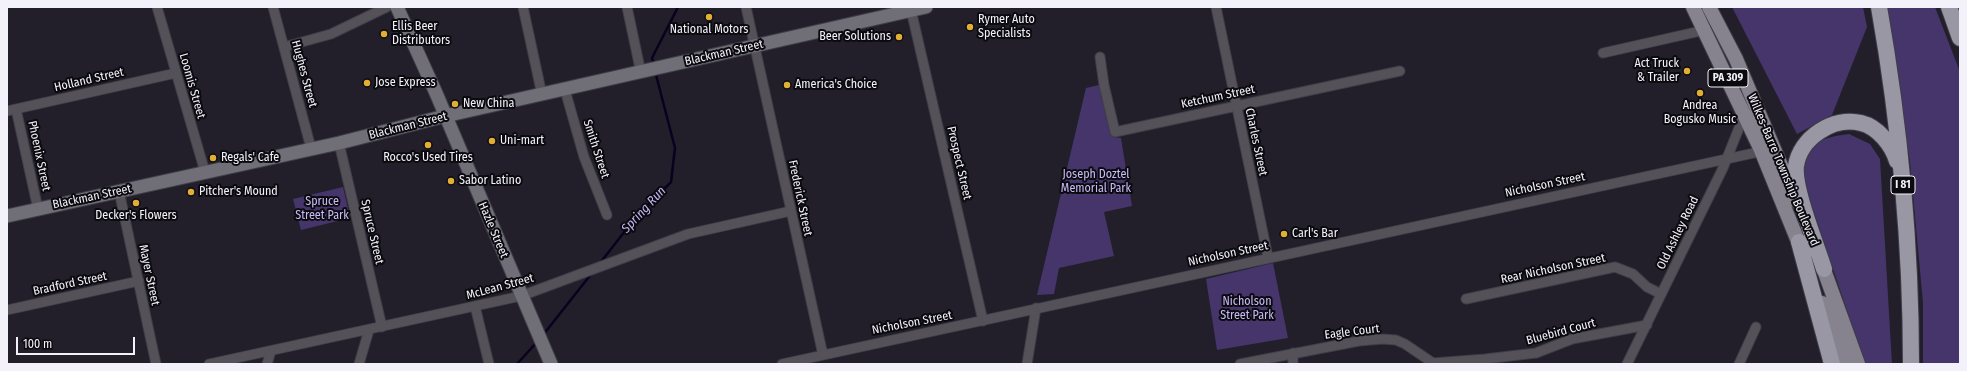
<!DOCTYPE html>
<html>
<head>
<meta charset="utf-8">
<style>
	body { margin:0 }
	#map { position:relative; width:1967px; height:371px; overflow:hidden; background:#221f2a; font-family:"Fira Sans Condensed",sans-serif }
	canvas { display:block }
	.frame { position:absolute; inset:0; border:8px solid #f3f2fa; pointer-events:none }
	.scale { position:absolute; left:16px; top:337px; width:119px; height:18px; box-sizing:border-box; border:2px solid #f3f2fa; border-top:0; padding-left:5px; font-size:12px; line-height:14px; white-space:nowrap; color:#f3f2fa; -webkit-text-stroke:3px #0b0a0f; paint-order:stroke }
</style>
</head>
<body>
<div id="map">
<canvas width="1967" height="371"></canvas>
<div class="frame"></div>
<div class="scale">100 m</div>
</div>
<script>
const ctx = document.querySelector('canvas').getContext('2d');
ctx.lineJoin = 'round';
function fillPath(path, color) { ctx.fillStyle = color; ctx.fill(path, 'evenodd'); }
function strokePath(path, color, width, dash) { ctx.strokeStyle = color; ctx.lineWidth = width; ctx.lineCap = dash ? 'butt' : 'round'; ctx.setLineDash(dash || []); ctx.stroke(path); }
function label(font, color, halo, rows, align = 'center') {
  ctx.font = font + ' "Fira Sans Condensed",sans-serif'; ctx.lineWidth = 4; ctx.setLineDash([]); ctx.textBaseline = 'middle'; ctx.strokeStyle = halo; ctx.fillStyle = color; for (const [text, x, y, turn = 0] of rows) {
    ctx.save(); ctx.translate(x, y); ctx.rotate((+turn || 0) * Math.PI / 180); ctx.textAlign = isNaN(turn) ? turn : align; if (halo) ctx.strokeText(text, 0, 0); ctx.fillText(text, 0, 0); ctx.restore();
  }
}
fillPath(new Path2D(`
	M1732 7H1863L1867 27 1832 115 1797 134Z
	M1886 7H1935L1960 72V364H1923V303L1910 162Z
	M1099 85 1113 137 1121 138 1132 206 1104 212 1114 256 1059 268 1054 294 1037 295 1086 88Z
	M1849 134 1870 144 1880 159 1892 364H1865L1804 183C1803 177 1802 169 1803 163 1806 141 1831 136 1849 134Z
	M343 187 350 218 301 230 293 199Z
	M1273 263 1288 338 1217 350 1206 279Z`), '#45356a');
strokePath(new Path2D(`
	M654 65 652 58 678 7
	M600 263 636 217 671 182 675 148 655 71
	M543 335 592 273
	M517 364 537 342`), '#0b001f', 2.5);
const street = new Path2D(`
	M157 7 205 172
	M273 7 311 148
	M523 7 542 95
	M627 7 641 73
	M746 7 823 355
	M1216 7 1268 257
	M911 10 983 321
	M284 47 331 34 387 7
	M1603 53 1705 30
	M1100 57 1104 85 1115 132 1400 71
	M565 90 584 157 607 215
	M16 109 38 209
	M7 111 176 73
	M339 143 382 327
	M119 191 156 364
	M1466 299 1615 267 1633 274 1647 287 1661 294
	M475 306 489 364
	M7 310 139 281
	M1293 353V364
	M209 364 521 296 688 234 791 211
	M267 364 271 351
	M359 364 369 330
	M782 364 1754 153 1765 149
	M1027 364 1036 308
	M1240 364 1359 341 1382 339 1396 340 1405 344 1433 363 1485 359 1536 353 1572 339 1647 325
	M1627 364 1723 168 1741 123 1743 111
	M1739 364 1756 327`);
const secondary = new Path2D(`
	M397 7 436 93 551 364
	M7 216 339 143 445 116 926 7`);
const primary = new Path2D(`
	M1693 7 1761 150 1802 251
	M1709 7 1736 59 1796 201
	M1820 259 1858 364
	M1822 303 1845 364`);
const highway = new Path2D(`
	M1879 7C1900 126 1911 244 1911 364
	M1949 7 1960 38
	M1799 242 1832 364
	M1824 269C1817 246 1793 188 1796 166 1800 138 1833 116 1861 123 1878 127 1892 145 1897 161`);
strokePath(street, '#3f3d47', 11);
strokePath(secondary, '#3f3d47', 15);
strokePath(primary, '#3f3d47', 16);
strokePath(highway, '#3f3d47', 18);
strokePath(street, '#545258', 9);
strokePath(secondary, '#706e77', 13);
strokePath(primary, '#86838f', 14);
strokePath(highway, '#9a97a5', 16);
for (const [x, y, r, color] of [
	[709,17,4,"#e1af34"],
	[970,27,4,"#e1af34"],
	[384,34,4,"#e1af34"],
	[899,37,4,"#e1af34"],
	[1687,71,4,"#e1af34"],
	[367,83,4,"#e1af34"],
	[787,85,4,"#e1af34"],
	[1700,93,4,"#e1af34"],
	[455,104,4,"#e1af34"],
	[492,141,4,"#e1af34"],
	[428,145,4,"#e1af34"],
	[213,158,4,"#e1af34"],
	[451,181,4,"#e1af34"],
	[191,192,4,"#e1af34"],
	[136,203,4,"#e1af34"],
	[1284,234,4,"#e1af34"]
]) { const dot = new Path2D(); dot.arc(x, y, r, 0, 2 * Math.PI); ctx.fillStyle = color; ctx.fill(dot); strokePath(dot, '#0b0a0f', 1.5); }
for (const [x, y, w] of [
	[1728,78,40],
	[1903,185,24]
]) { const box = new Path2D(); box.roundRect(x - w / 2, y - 9, w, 18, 3); ctx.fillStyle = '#0b0a0f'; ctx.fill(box); strokePath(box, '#f3f2fa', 1); }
label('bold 11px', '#f3f2fa', null, [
	["PA 309",1728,78],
	["I 81",1903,185]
]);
label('12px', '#f3f2fa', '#0b0a0f', [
	["Rymer Auto",978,20],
	["Specialists",978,34],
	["Ellis Beer",392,27],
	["Distributors",392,41],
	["National Motors",709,30,"center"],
	["Beer Solutions",891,37,"right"],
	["Act Truck",1679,64,"right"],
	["& Trailer",1679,78,"right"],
	["Jose Express",375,83],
	["America's Choice",795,85],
	["New China",463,104],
	["Andrea",1700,106,"center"],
	["Bogusko Music",1700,120,"center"],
	["Uni-mart",500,141],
	["Regals' Cafe",221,158],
	["Rocco's Used Tires",428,158,"center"],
	["Sabor Latino",459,181],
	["Pitcher's Mound",199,192],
	["Decker's Flowers",136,216,"center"],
	["Carl's Bar",1292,234]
], 'left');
label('12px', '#f3f2fa', '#0b0a0f', [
	["Blackman Street",724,53,-13],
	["Hughes Street",304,74,75],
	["Holland Street",89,80,-13],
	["Loomis Street",192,86,74],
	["Ketchum Street",1218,97,-12],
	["Blackman Street",408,126,-14],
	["Charles Street",1256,142,78],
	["Smith Street",596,149,72],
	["Phoenix Street",39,156,78],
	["Prospect Street",959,163,77],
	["Wilkes-Barre Township Boulevard",1783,170,67],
	["Nicholson Street",1545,185,-12],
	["Blackman Street",92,197,-12],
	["Frederick Street",800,198,78],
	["Hazle Street",493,230,67],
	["Spruce Street",372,232,77],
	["Old Ashley Road",1678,233,-64],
	["Nicholson Street",1228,254,-12],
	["Rear Nicholson Street",1553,269,-12],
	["Mayer Street",149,275,78],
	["Bradford Street",70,284,-12],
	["McLean Street",500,287,-15],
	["Nicholson Street",912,323,-11],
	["Eagle Court",1352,332,-7],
	["Bluebird Court",1561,332,-15]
]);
label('12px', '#c9baf7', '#0b0a0f', [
	["Joseph Doztel",1096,175],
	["Memorial Park",1096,189],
	["Spruce",322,202],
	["Street Park",322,216],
	["Nicholson",1247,302],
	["Street Park",1247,316]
]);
label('italic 13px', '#c4b6f3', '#0b0a0f', [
	["Spring Run",644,210,-47]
]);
</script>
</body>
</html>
